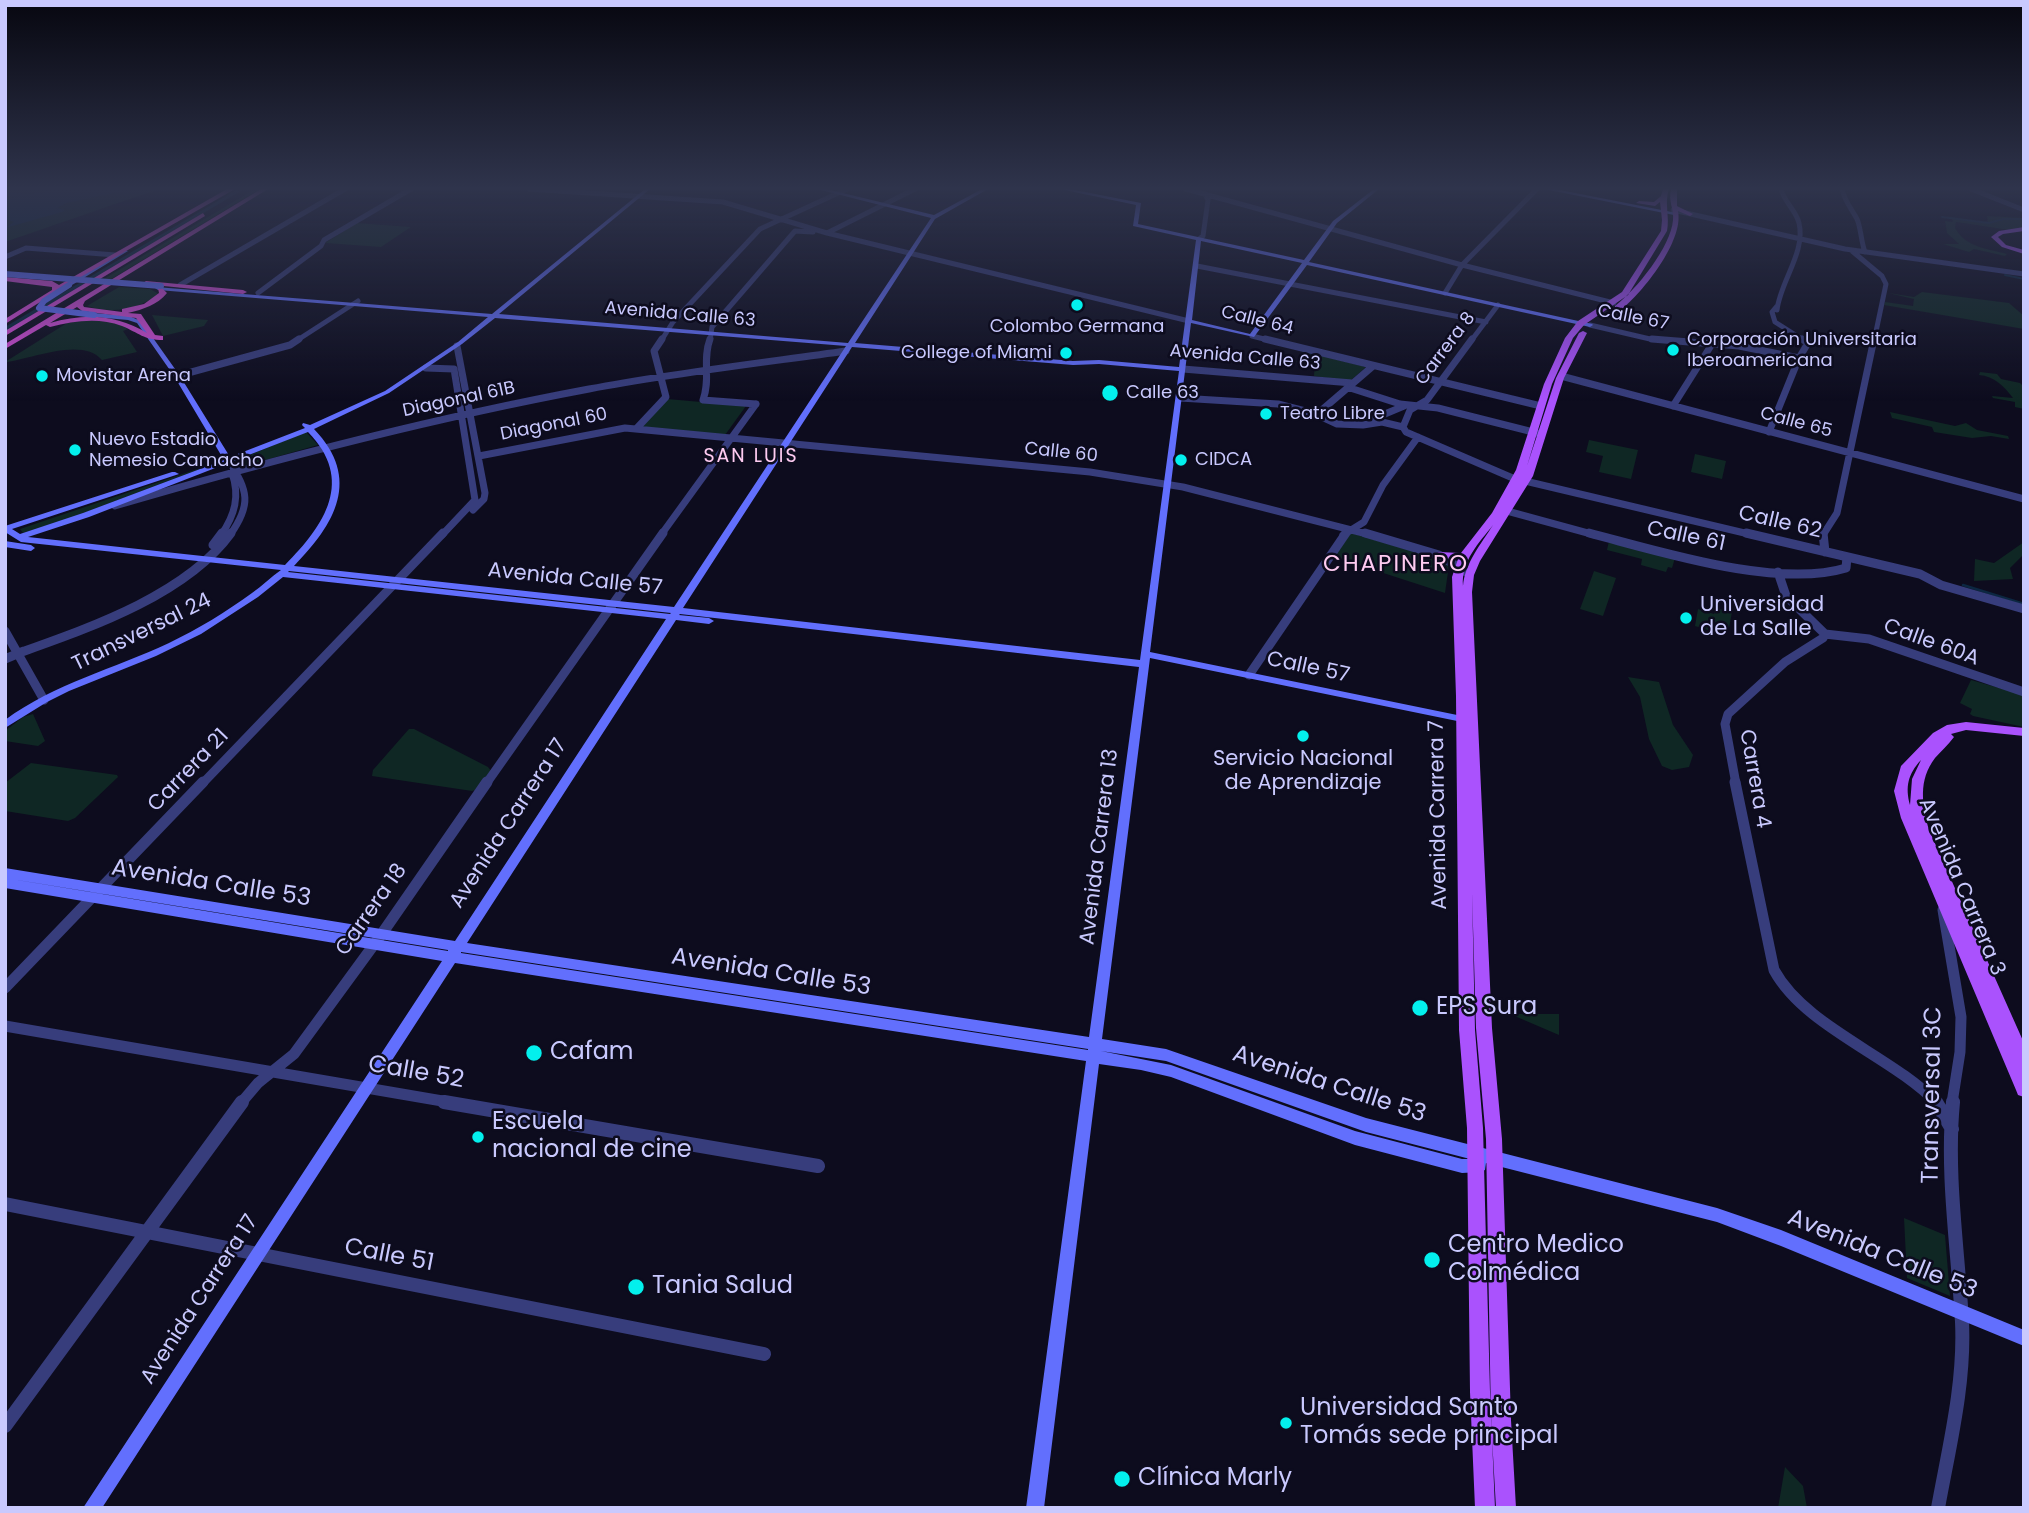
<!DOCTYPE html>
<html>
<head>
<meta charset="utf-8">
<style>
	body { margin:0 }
	#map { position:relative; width:2029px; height:1513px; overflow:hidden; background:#0d0c1e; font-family:Poppins,sans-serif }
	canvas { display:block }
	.frame { position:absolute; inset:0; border:7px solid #c9c9fe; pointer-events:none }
</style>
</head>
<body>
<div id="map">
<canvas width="2029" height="1513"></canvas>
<div class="frame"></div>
</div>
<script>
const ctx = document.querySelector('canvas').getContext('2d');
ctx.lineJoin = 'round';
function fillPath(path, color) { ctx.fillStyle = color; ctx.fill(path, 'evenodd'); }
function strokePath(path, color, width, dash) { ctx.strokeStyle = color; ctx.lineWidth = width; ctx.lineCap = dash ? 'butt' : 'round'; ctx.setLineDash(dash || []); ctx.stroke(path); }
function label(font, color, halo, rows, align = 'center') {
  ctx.font = font + ' Poppins,sans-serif'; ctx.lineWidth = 5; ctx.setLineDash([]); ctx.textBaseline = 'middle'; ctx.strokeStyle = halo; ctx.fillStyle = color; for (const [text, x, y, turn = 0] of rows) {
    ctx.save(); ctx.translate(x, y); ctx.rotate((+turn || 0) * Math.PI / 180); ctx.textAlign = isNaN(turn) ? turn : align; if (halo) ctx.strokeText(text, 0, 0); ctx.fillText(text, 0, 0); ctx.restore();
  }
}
fillPath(new Path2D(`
	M5 189H159L5 242Z
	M255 189H260L108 281 102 280Z
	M1987 216 2024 218V228L2009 230 1956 222 1955 228C1965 247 1988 249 2007 254L2005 256 1974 249 1969 252 1943 244H1959L1947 233 1945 221 1953 222 1951 217 1988 223Z
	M357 223 411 227 381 247 325 243Z
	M119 287 150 289 159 294C137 310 113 314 87 306Z
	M1922 292 2009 303 2024 316V329L1884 305 1885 302 1913 306 1914 299 1888 293 1914 297Z
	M152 315 208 320 204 326 163 336Z
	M87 320 116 322 128 329 123 331 137 352 102 360C82 336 29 360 5 362L67 323Z
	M1302 351 1366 367 1350 381 1314 376 1315 363 1294 362 1301 361Z
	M1980 372 1997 374 2001 379 2020 383 2024 387V409L2015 407V402L1993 398 1992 396 2013 398C2005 387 1994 376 1979 375Z
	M667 399 746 406 725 435 642 427Z
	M1890 412 1955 426 1966 423 1977 430 2008 436 2009 439 1991 436 1972 438 1934 432 1932 427 1892 418Z
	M306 432 318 445 241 467 235 461Z
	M1589 440 1638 450 1631 479 1599 472 1603 456 1586 452Z
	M1695 454 1726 461 1722 479 1691 472Z
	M218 462 73 517 23 533 20 529Z
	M1351 533 1440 559 1449 565 1445 593 1334 557Z
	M1609 541 1675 558 1672 568 1668 567 1666 572 1641 565 1642 559 1607 550Z
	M2024 542V554L2010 568 2013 579 1974 581 1975 559 1994 563Z
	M1594 571 1616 578 1603 616 1580 609Z
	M1716 608 1732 612 1729 628 1713 624 1711 631 1695 626 1698 609 1714 614Z
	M1628 677 1659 682 1673 725 1693 755 1689 767 1672 770 1662 766 1649 739 1640 697Z
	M1971 680 2024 695V727L1973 716 1970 714 1972 709 1960 703Z
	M33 714 45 741 38 746 5 741V731L23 717Z
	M409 729H414L488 767 491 771 475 790 472 791 372 776 373 770Z
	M31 763 117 775 118 777 75 818 68 821 5 811V783Z
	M1510 1014H1559V1035Z
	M1904 1218 1945 1235 1950 1296 1907 1278Z
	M1785 1467 1803 1486 1807 1508H1778Z`), '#0f2724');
fillPath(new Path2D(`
	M59 189H133L66 203 57 208 65 210 62 212 5 228 14 222 5 219V200L13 197 5 195V192L30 194Z
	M238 189H244L5 332V327Z`), '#0c2741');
strokePath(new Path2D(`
	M1942 217 1989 223 2003 219H2024
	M2005 275 2024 279`), '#0c2741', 2);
strokePath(new Path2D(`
	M1963 585 2024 604`), '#0c2741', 2.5);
strokePath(new Path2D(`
	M529 189 723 202 827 233 1189 321
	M1186 189 1462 265 1614 303
	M1842 189C1845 202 1851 208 1857 219 1861 228 1861 242 1865 252
	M1971 189 2024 210
	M1673 210 1845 249 2024 274
	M827 233 915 189
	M1199 239 1203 236 1208 200 1205 194
	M1852 251 1882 276 1886 284 1874 341
	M5 257 26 248 115 255
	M1197 266 1486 322
	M180 285 345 189
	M258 293 321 246 324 240 411 189
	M1445 293 1462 265 1537 189
	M1777 306 1772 312 1775 322 1805 341
	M1777 310C1780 282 1806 252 1799 223 1796 210 1784 202 1781 189
	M1590 325 1650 339 1675 341
	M1252 336 1272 341
	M296 341 358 301
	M661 341 673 322 760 229 847 189
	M710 341 712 327 795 231 813 232
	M1471 341 1498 305`), '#373d7c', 5);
strokePath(new Path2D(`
	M710 339C702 360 711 379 703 400L756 404
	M1265 339 1541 406
	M1652 339 1739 346 1799 358
	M457 346 485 493 484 499 473 510
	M426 368 454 369 475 500 442 535
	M1183 369 1352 383
	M177 376 290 345 299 339
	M1561 376 2024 499
	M1347 387 1400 404 1438 408 1541 434
	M1180 398 1278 404 1313 413 1337 424 1363 425 1382 422 1403 427 1406 432 1515 479
	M1673 406 1712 344
	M1316 415 1373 366
	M1373 419 1404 406
	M1403 427 1410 410 1427 400 1472 339
	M636 429 666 397 654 351 662 339
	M1769 432 1799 358 1808 343 1802 339
	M479 456 625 428 1090 472 1183 487 1371 535
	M229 461C248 491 252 504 230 535
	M1525 481 1753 535
	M115 506C271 460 429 419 589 389 674 373 760 363 846 351
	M1507 511 1595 535
	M221 535C235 515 240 496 232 473L234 470
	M661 535 756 404
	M1343 535 1364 522 1383 485 1418 437
	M1823 535 1837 513 1874 339`), '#373d7c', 7);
strokePath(new Path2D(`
	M1365 533 1439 555 1466 572
	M1589 533C1659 551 1777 589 1846 568L1847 557
	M1746 533 1920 574 1941 585 2024 609
	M1823 533 1825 552
	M213 545 222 533
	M1778 572 1786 596 1825 634
	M5 631 44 700
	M1825 634 1869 639 2024 692
	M19 653C89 628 186 595 231 533
	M5 659 24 651
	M1249 675 1346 533
	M202 784 443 533
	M486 784 663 533
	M1736 784 1725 724 1728 714 1785 662 1823 638 1825 634`), '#373d7c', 9);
strokePath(new Path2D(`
	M1735 782 1774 970C1805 1027 1892 1056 1937 1103
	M1943 910 1961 1017 1960 1052 1952 1103
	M5 988 203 782
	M5 1026 454 1103
	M241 1103 258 1083 294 1054 381 935 487 782`), '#373d7c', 11);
strokePath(new Path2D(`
	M444 1102 818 1166
	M1936 1102 1952 1129
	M5 1204 764 1354
	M5 1426 242 1102
	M1938 1508C1949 1447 1965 1384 1962 1322 1958 1249 1946 1174 1953 1102`), '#373d7c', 14);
fillPath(new Path2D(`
	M645 189H650L499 314 848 343 931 218 817 189H826L934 215 982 189H988L935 219 855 343 1073 361 1099 360 1179 367 1196 240 1133 226 1136 205 1060 189H1070L1141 203 1138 224 1304 260 1333 221 1374 189H1379L1337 223 1309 262 1592 324 1593 325 1590 327 1307 265 1254 337 1191 323 1150 652 1462 716 1467 719 1462 722 1150 658 1102 1039 1166 1049 1366 1118 1717 1208 1781 1230 2024 1330V1346L1781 1246 1717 1222 1486 1163 1485 1170 1480 1172 1462 1173 1355 1145 1171 1077 1141 1070 1099 1064 1044 1508H1026L1086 1061 455 963 102 1508H83L442 961 5 888V878L448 951V950L5 878V868L455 941 666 619 283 577 258 597 201 634 156 656 69 691 47 702 5 728V720C55 683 114 669 169 643 198 629 226 612 252 593 262 586 271 577 281 570L21 542 5 532V526L172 472H175L179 474 12 529 20 534 83 513 224 460 174 376 137 323 128 320 94 317 91 315 94 313 129 316 141 321 180 376 230 457 305 428 302 425 303 423 310 425 385 391 458 342 488 317 158 290 155 288 156 287 492 314ZM1201 241 1302 263 1250 334 1192 320ZM495 318 846 346 674 607 294 566C335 524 362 479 314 429L389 393 462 344ZM852 347 1073 365 1099 364 1179 371 1140 660 683 608ZM308 432C355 480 325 525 285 565L28 537 89 517ZM289 571 671 613 670 614 288 572ZM680 614 1139 667 1089 1037 467 943 676 620 709 624 714 621 709 618 679 615ZM461 952 1088 1049V1050L461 953ZM1101 1051 1166 1061 1366 1132 1470 1159H1462L1355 1131 1171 1065Z
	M1544 189H1555L1677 213 1674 215Z
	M123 250 128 251 72 285 67 284Z
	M5 541 31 545 35 548 31 551 5 547Z`), '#626ffd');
fillPath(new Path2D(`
	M1663 189H1669C1664 203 1670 217 1667 231L1628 295 1584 325 1573 338 1552 384 1527 466 1556 378 1579 333 1583 331 1587 333 1564 378 1533 476 1480 561 1474 575 1472 592 1492 1028 1502 1139 1511 1420 1516 1508H1496L1491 1420 1486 1139 1476 1028 1472 892 1475 1030 1483 1128 1490 1392 1495 1508H1475L1470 1392 1467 1128 1459 1030 1456 696 1452 577 1458 559 1439 558 1434 555 1439 552 1461 553 1492 513 1516 470 1544 384 1565 338 1578 321 1622 292 1661 231 1662 220 1660 202 1655 206 1636 203 1639 201 1654 202 1661 196ZM1493 525C1481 544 1465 563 1463 586 1461 561 1479 543 1493 525Z
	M1671 189H1677V206L1693 214 1690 216 1678 211C1684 241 1643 292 1621 310H1615V306C1636 290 1671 247 1673 220 1674 208 1668 202 1671 189Z
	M2024 227V231L2003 234 1998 237 2006 245 2024 250V254L2002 247 1991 237 1999 231Z
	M1966 722 2024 728V736L1966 730 1951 734 1954 737C1948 745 1941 751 1935 758 1918 780 1922 805 1929 830L2024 1043V1068L2022 1067 2024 1097 2018 1095 2016 1090 1901 818 1894 791 1901 766 1933 733 1947 725ZM1921 760 1912 779 1910 805C1905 787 1908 774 1921 760Z`), '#aa52fd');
fillPath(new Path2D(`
	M227 189H235L77 279 5 324V319L52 290V287L5 281V277L52 281 59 285Z
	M261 189H268L85 301 83 305 84 307 122 312V309L144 304 159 293 158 288H162L167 293C157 305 144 309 128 313L141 314 155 335 163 336V340C144 340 139 333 122 326 98 317 74 321 50 327L46 325 5 349V344ZM77 307 82 311 136 318 147 333C116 314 84 313 50 323Z
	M203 213 205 216 5 336V331Z
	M146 281 243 290 247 292 243 294 144 284 143 283Z`), '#d34cd8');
strokePath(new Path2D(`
	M5 274 161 286
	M69 285 44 301 39 308 94 315`), '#626ffd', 6);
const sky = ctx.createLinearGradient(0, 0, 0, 401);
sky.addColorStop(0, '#070710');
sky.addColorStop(0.47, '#2f344c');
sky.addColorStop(1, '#2f344c00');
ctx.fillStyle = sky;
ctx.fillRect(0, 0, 2029, 401);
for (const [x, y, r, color] of [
	[1077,305,7,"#03f0ed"],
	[1673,350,7,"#03f0ed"],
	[1066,353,7,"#03f0ed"],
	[42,376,7,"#03f0ed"],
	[1110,393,9,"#03f0ed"],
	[1266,414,7,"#03f0ed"],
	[75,450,7,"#03f0ed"],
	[1181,460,7,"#03f0ed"],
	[1686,618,7,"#03f0ed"],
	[1303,736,7,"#03f0ed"],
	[1420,1008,9,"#03f0ed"],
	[534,1053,9,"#03f0ed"],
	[478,1137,7,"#03f0ed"],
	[1432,1260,9,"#03f0ed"],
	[636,1287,9,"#03f0ed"],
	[1286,1423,7,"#03f0ed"],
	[1122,1479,9,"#03f0ed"]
]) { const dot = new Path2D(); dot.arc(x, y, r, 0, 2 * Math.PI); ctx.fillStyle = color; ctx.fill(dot); strokePath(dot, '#0d0c1e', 2.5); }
label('18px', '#c9c9fe', '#0d0c1e', [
	["Avenida Calle 63",680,315,5],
	["Calle 67",1633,318,11],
	["Calle 64",1257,321,14],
	["Carrera 8",1446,349,-53],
	["Avenida Calle 63",1245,358,5],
	["Diagonal 61B",459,400,-12],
	["Calle 65",1796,423,15],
	["Diagonal 60",554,425,-11],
	["Calle 60",1061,453,6]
]);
label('18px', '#c9c9fe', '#0d0c1e', [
	["Colombo Germana",1077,327,"center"],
	["Corporación Universitaria",1687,340],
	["Iberoamericana",1687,361],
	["College of Miami",1052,353,"right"],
	["Movistar Arena",56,376],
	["Calle 63",1126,393],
	["Teatro Libre",1280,414],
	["Nuevo Estadio",89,440],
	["Nemesio Camacho",89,461],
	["CIDCA",1195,460]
], 'left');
ctx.letterSpacing = '2px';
label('19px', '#fecbf1', '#0d0c1e', [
	["SAN LUIS",751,457]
]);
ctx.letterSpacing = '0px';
label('21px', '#c9c9fe', '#0d0c1e', [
	["Calle 62",1780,523,13],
	["Calle 61",1686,537,12],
	["Avenida Calle 57",575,580,6],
	["Transversal 24",142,633,-26],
	["Calle 60A",1931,643,20],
	["Calle 57",1308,668,12],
	["Carrera 21",189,771,-46],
	["Carrera 4",1754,779,80],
	["Avenida Carrera 7",1439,815,-91],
	["Avenida Carrera 17",509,824,-57],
	["Avenida Carrera 13",1100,847,-83],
	["Avenida Carrera 3",1961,887,67],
	["Carrera 18",372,910,-55],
	["Avenida Carrera 17",200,1300,-57]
]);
label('21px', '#c9c9fe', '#0d0c1e', [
	["Universidad",1700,606],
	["de La Salle",1700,630],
	["Servicio Nacional",1303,760,"center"],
	["de Aprendizaje",1303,784,"center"]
], 'left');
ctx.letterSpacing = '2px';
label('23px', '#fecbf1', '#0d0c1e', [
	["CHAPINERO",1396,565]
]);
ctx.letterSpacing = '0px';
label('24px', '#c9c9fe', '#0d0c1e', [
	["Avenida Calle 53",211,884,9],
	["Avenida Calle 53",771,973,9],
	["Calle 52",416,1073,10],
	["Avenida Calle 53",1329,1085,18],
	["Transversal 3C",1933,1095,-89],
	["Avenida Calle 53",1882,1255,22],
	["Calle 51",389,1256,11]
]);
label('24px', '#c9c9fe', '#0d0c1e', [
	["EPS Sura",1436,1008],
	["Cafam",550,1053],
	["Escuela",492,1123],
	["nacional de cine",492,1151],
	["Centro Medico",1448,1246],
	["Colmédica",1448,1274],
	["Tania Salud",652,1287],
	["Universidad Santo",1300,1409],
	["Tomás sede principal",1300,1437],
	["Clínica Marly",1138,1479]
], 'left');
</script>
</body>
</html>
